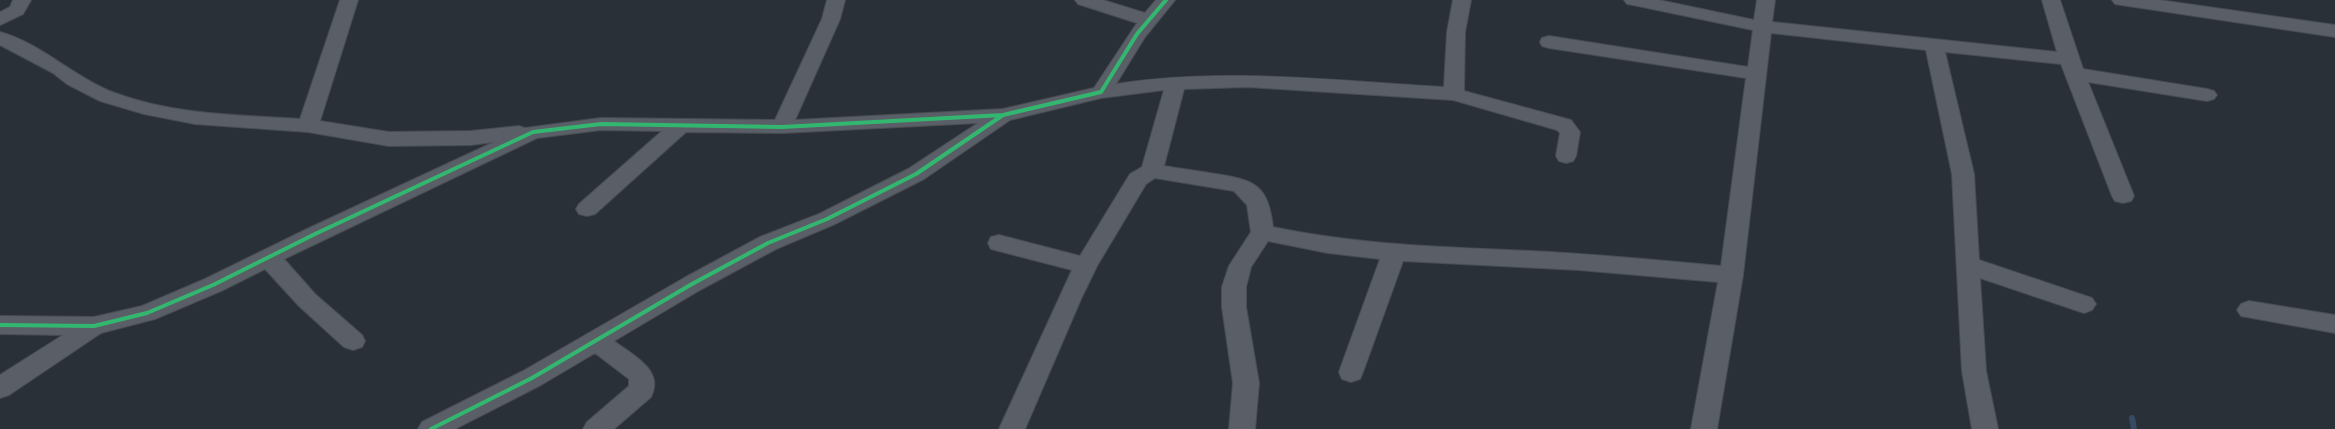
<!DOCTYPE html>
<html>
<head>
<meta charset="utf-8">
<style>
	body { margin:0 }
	canvas { display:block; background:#2a3038 }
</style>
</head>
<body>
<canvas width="2335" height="429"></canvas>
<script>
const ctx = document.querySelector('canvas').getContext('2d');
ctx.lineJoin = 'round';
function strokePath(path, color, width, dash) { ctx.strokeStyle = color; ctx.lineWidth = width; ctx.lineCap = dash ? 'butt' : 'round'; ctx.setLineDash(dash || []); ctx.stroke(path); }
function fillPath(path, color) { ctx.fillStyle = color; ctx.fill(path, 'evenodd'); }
strokePath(new Path2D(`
	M2132 418 2134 429`), '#384963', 6);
const minor = new Path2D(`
	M13 0H31L23 14 0 25V12L10 7Z
	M340 0H358L320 121 389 132 471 131 519 126 525 128 601 118 775 120 822 19 827 0H845L840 19 795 120 1003 109 1094 88 1137 23 1078 4 1075 0H1103L1145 13 1156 0H1175L1145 37 1116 84C1224 67 1335 81 1444 87L1447 32 1453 0H1471L1465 32 1464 91 1571 120 1580 132 1576 156 1573 161 1566 163 1559 161 1556 156 1560 133 1557 130 1453 100 1248 87 1184 89 1164 166C1181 169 1199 171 1216 174 1255 180 1268 185 1273 227 1358 245 1444 247 1531 251 1594 254 1657 260 1721 266L1746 78 1549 48 1542 46 1540 42 1542 38 1549 36 1748 67 1753 30 1633 5 1627 4 1624 0H1659L1754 20 1757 0H1775L1772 22 2057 52 2042 0H2060L2083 69 2207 89 2214 91 2217 95 2214 99 2207 101 2088 82 2134 196 2131 201 2123 203 2115 201 2112 196 2061 64 1945 52 1974 174 1979 260 2092 298 2096 304 2092 310 2084 313 1980 278 1986 371 1998 429H1972L1962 371 1952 174 1926 50 1771 33 1743 275 1717 429H1691L1718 282 1579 270 1403 261 1363 372 1360 379 1351 382 1342 379 1339 372 1380 259 1328 253 1268 241 1251 267 1246 287V307L1259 383 1255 429H1229L1233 383 1222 307V287L1229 266 1251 232 1247 205 1234 191 1155 178 1146 184 1097 266 1081 299 1025 429H999L1072 270 991 249 988 243 991 237 999 235 1080 256 1130 174 1142 167 1164 90 1101 98 1010 120 924 179 835 224 776 249 700 290 614 341C632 355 665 370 651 397L614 429H583L587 422 629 386V379L595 353 541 385 455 429H418L422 422 523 371 684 278 760 237 819 214 908 169 978 123 782 133 686 132 595 214 587 216 579 214 576 209 579 204 662 131 601 130 537 138 284 259 315 294 362 335 365 341 362 347 353 350 344 347 299 306 265 269 221 291 155 319 101 333 9 395 0 398V375L63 335 0 334V316L94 317 142 306 205 279 307 229 494 142 471 145 389 146 308 132 195 124 144 114 100 101 67 84 53 73 0 45V32C41 43 76 79 115 93 174 115 238 115 300 119Z
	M2112 0H2159L2335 25V37L2121 5 2115 4Z
	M2249 301 2335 315V333L2241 316 2237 310 2241 304Z`);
strokePath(minor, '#484c53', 2);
fillPath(minor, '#5a5e66');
strokePath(new Path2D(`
	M0 325 94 326 147 313 213 285 315 234 533 132 601 124 782 127 1003 115 1101 92 1137 34 1166 0
	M431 429 532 378 692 284 768 243 827 219 916 174 1003 115`), '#33b770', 4);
</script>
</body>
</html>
